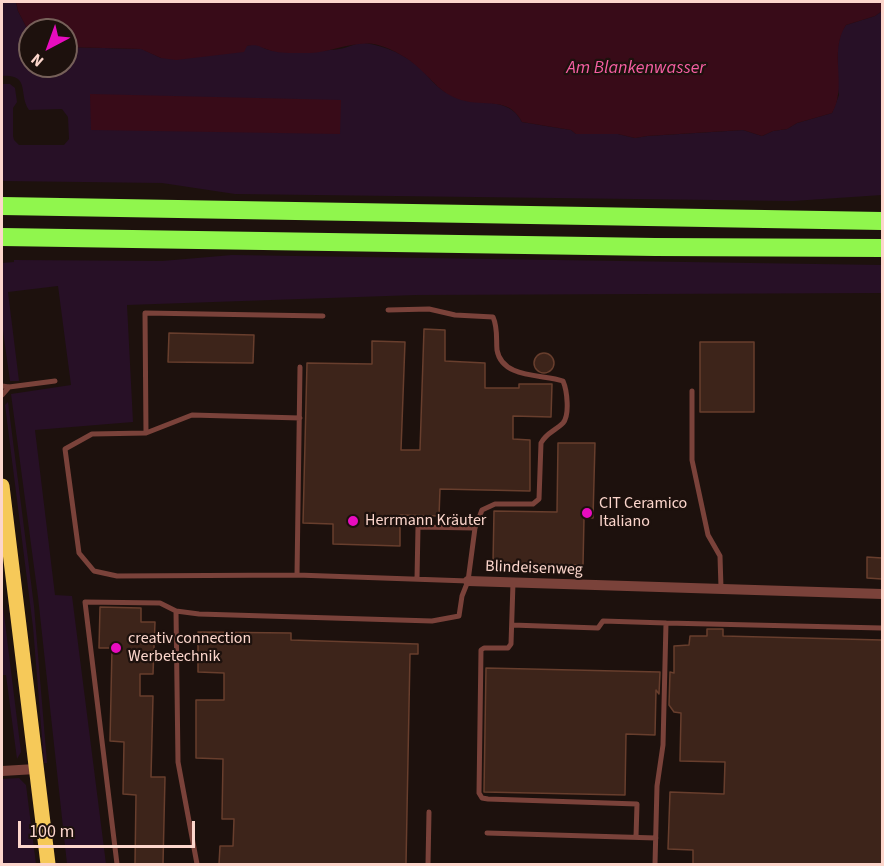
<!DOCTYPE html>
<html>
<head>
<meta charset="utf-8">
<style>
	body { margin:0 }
	#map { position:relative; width:884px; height:866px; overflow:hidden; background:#1d110d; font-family:"Source Sans 3",sans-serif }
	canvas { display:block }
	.frame { position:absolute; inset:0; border:3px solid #fcd6cc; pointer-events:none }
	.north { position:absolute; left:18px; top:18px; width:60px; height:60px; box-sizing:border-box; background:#1d110d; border:2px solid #766059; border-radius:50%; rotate:221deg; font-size:16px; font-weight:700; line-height:24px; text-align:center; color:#fcd6cc }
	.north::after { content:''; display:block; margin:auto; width:21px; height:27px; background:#e80cbf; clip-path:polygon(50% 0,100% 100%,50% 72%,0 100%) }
	.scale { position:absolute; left:18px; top:821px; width:177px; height:27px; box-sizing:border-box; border:3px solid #fcd6cc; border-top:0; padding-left:8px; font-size:18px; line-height:21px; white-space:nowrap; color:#fcd6cc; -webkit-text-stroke:4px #1d110d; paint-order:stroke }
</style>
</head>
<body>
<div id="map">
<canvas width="884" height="866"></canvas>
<div class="frame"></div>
<div class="north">N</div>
<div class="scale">100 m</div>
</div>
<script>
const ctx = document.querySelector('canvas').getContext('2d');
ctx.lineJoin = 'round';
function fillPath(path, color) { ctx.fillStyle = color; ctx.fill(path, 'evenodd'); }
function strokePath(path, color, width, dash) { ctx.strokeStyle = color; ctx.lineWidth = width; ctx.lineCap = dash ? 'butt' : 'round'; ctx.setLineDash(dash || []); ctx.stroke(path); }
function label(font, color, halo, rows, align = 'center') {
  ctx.font = font + ' "Source Sans 3",sans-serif'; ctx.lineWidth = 4.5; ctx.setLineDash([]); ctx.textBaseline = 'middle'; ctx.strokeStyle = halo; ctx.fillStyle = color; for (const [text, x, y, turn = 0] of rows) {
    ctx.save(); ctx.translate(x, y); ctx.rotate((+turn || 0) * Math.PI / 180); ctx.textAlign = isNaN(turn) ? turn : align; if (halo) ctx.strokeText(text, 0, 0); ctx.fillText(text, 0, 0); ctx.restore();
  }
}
fillPath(new Path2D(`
	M2 2H16L18 11 30 34V66H66V47L142 49 161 58 258 44C261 46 266 50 270 50 278 52 330 51 339 49 348 48 356 42 365 43 386 46 407 55 422 70 432 81 439 90 453 96 478 107 508 95 522 122L571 130 576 134H618L635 138 647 136 743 130 762 136 773 131 787 129 797 123 832 113 839 95 837 85 838 46 841 32 846 25 875 16 882 11V195L793 201 235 194 162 183 2 181V84H10L15 88 17 102 13 108V136L14 140 19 145H64L69 139 68 117 62 109 29 110C18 95 31 74 2 76Z
	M232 255 882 265V293L416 295 127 305 133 422 35 430 55 595 72 596 106 864H67L38 597 11 394 71 385 58 286 8 292 19 381H10L2 324V263L14 262V260L162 261Z
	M8 402 34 606 47 763H44L33 627 5 405Z
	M2 598 21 752 17 759 6 675H2Z
	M19 778 26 785 36 864H2V779Z`), '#271026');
fillPath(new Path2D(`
	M16 2H882V11L875 16 846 25C828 52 848 87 832 113L797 123 787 129 773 131 762 136 743 130 647 136 635 138 618 134H576L571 130 522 122C509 96 485 107 461 100 442 94 435 83 421 70 410 59 393 49 378 45 357 39 332 52 310 53 298 53 280 54 269 50 259 47 258 44 247 46L244 52 176 60 161 58 141 49 66 47V30H30V34L18 11Z
	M90 94 341 100 340 134 91 130Z`), '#380b18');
const building = new Path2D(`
	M424 329 445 330V361L485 363V388H519V384H552L551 417 513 416V439L530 440V491L440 489 439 516 400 515V546L333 544V524L303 523 307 363 372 364V341L405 342 401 450H420Z
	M169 333 254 335 253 363 168 362Z
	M700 342H754V412H700Z
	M534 363a10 10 0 1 1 20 0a10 10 0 1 1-20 0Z
	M558 443H595L593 518H584L583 565 493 563 494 511 557 512Z
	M867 557 882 558V579L867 578Z
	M100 607 141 608V622H155L153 674H140V696H153L151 777H165L163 864H135L136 795 123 794 124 742 110 741 112 648H99Z
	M707 629H723V636L882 640V864H693V850L668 849 670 792 724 794 725 762 680 761 681 713 674 712 669 705 670 672 674 673V646L689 645 690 636H707Z
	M198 632 291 633V640L418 644V654H410L406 864H219L220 846H233L234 819H222L223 759 196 758V700H224V673L198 672Z
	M486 668 660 672 659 694 656 690 655 735 626 734 625 795 484 792Z`);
fillPath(building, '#3d241a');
strokePath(building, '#683e2d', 1.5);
strokePath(new Path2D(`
	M2 386 9 387 55 381
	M692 391V460L708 535 720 556 721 588
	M2 395 9 387
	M300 418 192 415 146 433 92 434 65 449 79 553 94 571 117 576 297 575 468 581
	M146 433 145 313 323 316
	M297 575 300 367
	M417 579 418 527 475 528
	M513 583 511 644 508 648H484L481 650 479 793 482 798 488 799 637 804 636 837
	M176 611 199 614 432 621 459 616 462 596 468 581 475 528 482 510 495 504H533L539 499 541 443C546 433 555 431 563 423 570 415 567 390 563 381 543 374 502 379 497 350 496 339 498 328 493 317L455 315 429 309 388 310
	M512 625 598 628 603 621 666 623
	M487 833 656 838
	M117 864 85 602 160 603 176 611 178 762 197 864
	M428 864 429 812
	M655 864 657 786 663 745 666 623 882 628`), '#7a423a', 5);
strokePath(new Path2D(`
	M468 581 882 594
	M2 771 36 769`), '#7a423a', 10);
strokePath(new Path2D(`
	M2 486 48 864`), '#f6c959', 15);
strokePath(new Path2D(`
	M2 206 882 221
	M2 237 655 247 882 248`), '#90f64d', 18);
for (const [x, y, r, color] of [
	[587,513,6,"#e80cbf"],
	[353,521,6,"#e80cbf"],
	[116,648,6,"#e80cbf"]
]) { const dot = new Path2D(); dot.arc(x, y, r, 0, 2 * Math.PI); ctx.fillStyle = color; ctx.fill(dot); strokePath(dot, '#1d110d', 2); }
label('16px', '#fcd6cc', '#1d110d', [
	["CIT Ceramico",599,504],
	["Italiano",599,522],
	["Herrmann Kräuter",365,521],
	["creativ connection",128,639],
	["Werbetechnik",128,657]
], 'left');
label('16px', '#fcd6cc', '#1d110d', [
	["Blindeisenweg",534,569,2]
]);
label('italic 18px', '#f75fa4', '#1d110d', [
	["Am Blankenwasser",636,69]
]);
</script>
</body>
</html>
